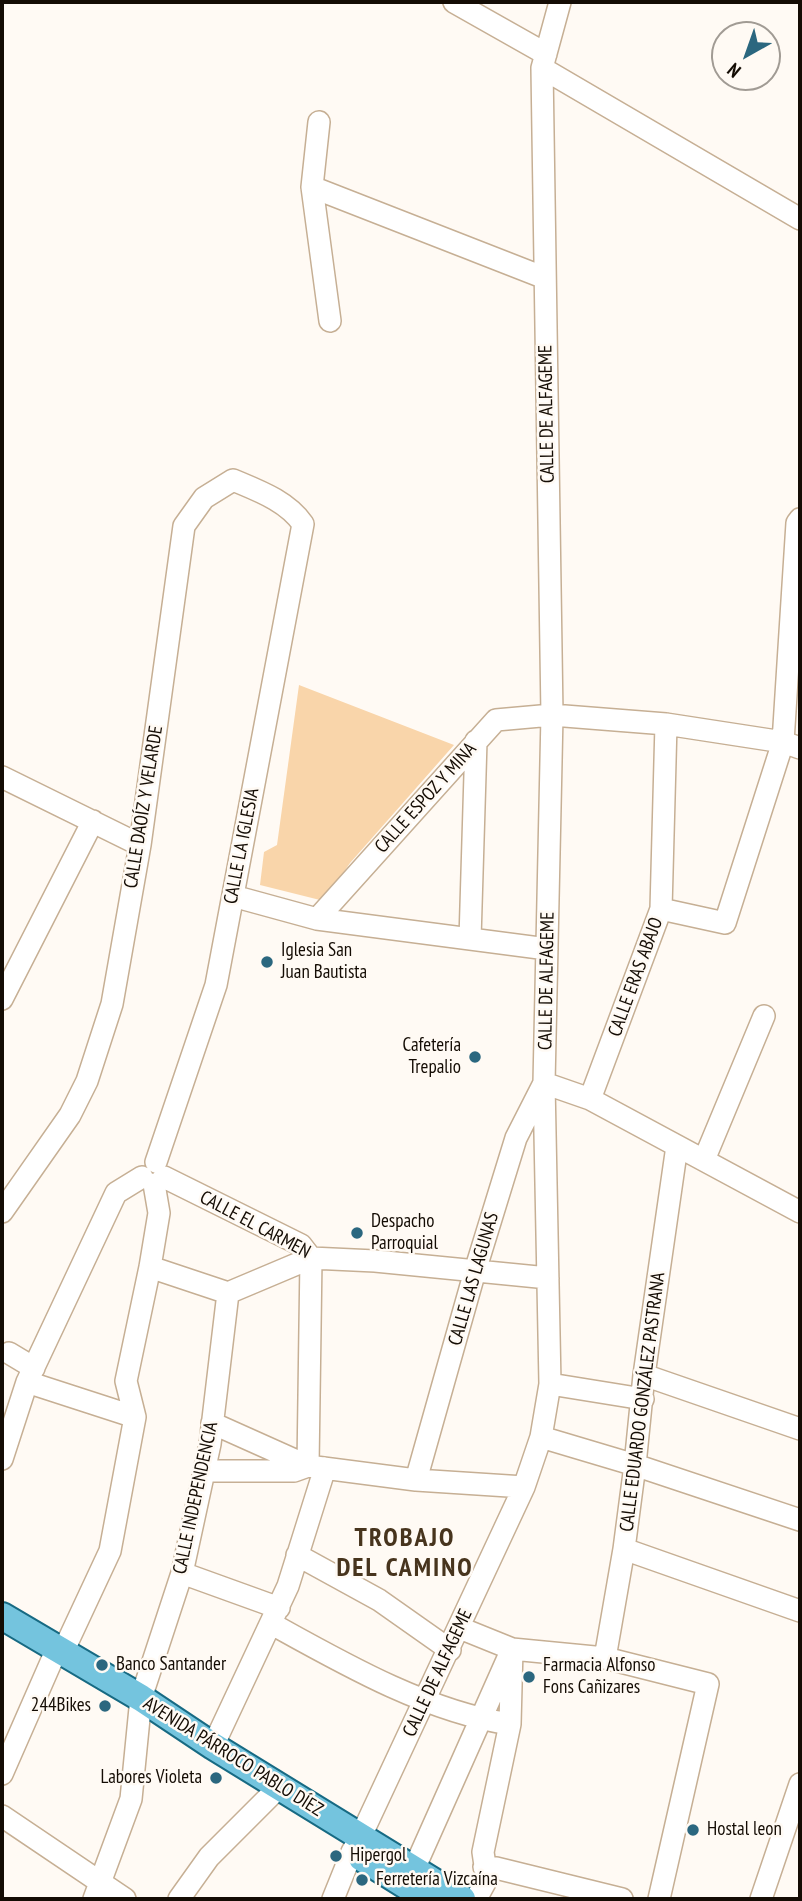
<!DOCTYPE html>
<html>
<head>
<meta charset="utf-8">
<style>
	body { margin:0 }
	#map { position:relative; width:802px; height:1901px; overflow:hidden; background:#fffaf4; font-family:"PT Sans Narrow",sans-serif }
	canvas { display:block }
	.frame { position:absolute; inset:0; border:4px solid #140c04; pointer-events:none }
	.north { position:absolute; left:711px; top:21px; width:70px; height:70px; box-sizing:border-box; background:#fffaf4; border:2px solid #a19b94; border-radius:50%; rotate:220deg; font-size:19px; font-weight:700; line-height:28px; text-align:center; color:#140c04 }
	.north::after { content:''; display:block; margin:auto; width:24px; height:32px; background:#2b677f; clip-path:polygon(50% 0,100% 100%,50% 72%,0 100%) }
</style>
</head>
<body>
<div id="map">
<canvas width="802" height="1901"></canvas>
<div class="frame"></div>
<div class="north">N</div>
</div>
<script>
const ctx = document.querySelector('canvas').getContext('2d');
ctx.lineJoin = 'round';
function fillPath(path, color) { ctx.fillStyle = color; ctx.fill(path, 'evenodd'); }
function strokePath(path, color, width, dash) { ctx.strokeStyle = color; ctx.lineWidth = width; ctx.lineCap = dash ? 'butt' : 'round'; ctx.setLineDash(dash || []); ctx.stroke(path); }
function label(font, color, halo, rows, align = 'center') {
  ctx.font = font + ' "PT Sans Narrow",sans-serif'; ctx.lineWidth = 5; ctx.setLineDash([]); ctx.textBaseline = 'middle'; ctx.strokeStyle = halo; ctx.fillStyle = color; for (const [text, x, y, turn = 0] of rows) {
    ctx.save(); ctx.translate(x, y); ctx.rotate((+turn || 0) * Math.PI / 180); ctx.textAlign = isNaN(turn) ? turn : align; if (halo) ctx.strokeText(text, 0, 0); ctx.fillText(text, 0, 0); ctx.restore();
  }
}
fillPath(new Path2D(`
	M299 685 454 745 350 863 324 901 260 885 264 852 277 845Z`), '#f9d5aa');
const minor = new Path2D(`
	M454 2 546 54
	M542 68 800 219
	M319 122 312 187 330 321
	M312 187 545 278
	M2 777 140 845
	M233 896 317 919 547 949
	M661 909 725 923 783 742 797 523 800 519
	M317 919 496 720 552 715 666 724 783 742 800 748
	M470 939 476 741
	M2 999 93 821
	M590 1099 661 909 666 724
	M704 1160 764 1016
	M164 1177 301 1245 311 1258 375 1261 548 1278
	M2 1212 70 1115 87 1081 112 1004 140 845 184 526 204 498 233 480C259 491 287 501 303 524L216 985 156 1162
	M150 1267 228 1293 311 1258 308 1466
	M9 1353 34 1368
	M644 1375 800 1429
	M27 1382 135 1417
	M550 1384 643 1399
	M212 1423 308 1466 416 1480 524 1487
	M541 1437 635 1465 800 1520
	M2 1459 27 1382 116 1193 142 1177
	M204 1471H294L308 1466
	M416 1480 475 1271 516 1138 544 1083 590 1099 800 1212
	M624 1549 800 1611
	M297 1555 379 1600 450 1650
	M182 1573 279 1608
	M272 1624C344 1664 428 1712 510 1724
	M460 1628 512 1649 605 1658 708 1684 659 1899
	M605 1658 624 1549 635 1465 644 1375 677 1146
	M213 1746 288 1586 325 1468
	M2 1774 52 1660 63 1651 68 1641 110 1551 135 1417 126 1381 150 1267 159 1213 154 1184
	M2 1816 125 1899
	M484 1867 496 1868 622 1899
	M414 1869 508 1658
	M94 1899 131 1799 141 1698 182 1573 210 1444 228 1293
	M179 1899 209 1857 279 1787
	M333 1899 352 1852 360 1838 524 1487 541 1437 550 1384 544 1083 552 715 542 68 560 2
	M476 1899 487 1879 483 1852 510 1724 512 1649
	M761 1899 800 1784`);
const major = new Path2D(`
	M2 1616 141 1698 213 1746 462 1899
	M362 1858 428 1899`);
strokePath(minor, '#c6af94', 24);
strokePath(major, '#176a83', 30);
strokePath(minor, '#fff', 21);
strokePath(major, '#74c4de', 26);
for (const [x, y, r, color] of [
	[267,962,7,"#2b677f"],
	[475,1057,7,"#2b677f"],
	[357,1233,7,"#2b677f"],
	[102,1665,7,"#2b677f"],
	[529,1677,7,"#2b677f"],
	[105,1706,7,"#2b677f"],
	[216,1778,7,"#2b677f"],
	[693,1830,7,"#2b677f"],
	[336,1856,7,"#2b677f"],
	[362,1880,7,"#2b677f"]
]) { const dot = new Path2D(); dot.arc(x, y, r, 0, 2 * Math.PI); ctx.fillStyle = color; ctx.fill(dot); strokePath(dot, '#fffaf4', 2.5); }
label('19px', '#140c04', '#fffaf4', [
	["CALLE DE ALFAGEME",547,414,-91],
	["CALLE ESPOZ Y MINA",426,798,-48],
	["CALLE DAOÍZ Y VELARDE",144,807,-81],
	["CALLE LA IGLESIA",242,846,-79],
	["CALLE ERAS ABAJO",636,977,-70],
	["CALLE DE ALFAGEME",547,981,-89],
	["CALLE EL CARMEN",255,1225,28],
	["CALLE LAS LAGUNAS",474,1279,-74],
	["CALLE EDUARDO GONZÁLEZ PASTRANA",643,1402,-83],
	["CALLE INDEPENDENCIA",196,1498,-78],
	["CALLE DE ALFAGEME",438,1673,-65],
	["AVENIDA PÁRROCO PABLO DÍEZ",233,1757,32]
]);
label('19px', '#140c04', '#fffaf4', [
	["Iglesia San",281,951],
	["Juan Bautista",281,973],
	["Cafetería",461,1046,"right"],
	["Trepalio",461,1068,"right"],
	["Despacho",371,1222],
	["Parroquial",371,1244],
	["Banco Santander",116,1665],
	["Farmacia Alfonso",543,1666],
	["Fons Cañizares",543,1688],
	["244Bikes",91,1706,"right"],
	["Labores Violeta",202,1778,"right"],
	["Hostal leon",707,1830],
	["Hipergol",350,1856],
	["Ferretería Vizcaína",376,1880]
], 'left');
ctx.letterSpacing = '2px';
label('bold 26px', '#47341d', '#fffaf4', [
	["TROBAJO",405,1539],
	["DEL CAMINO",405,1569]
]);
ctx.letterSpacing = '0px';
</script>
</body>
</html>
